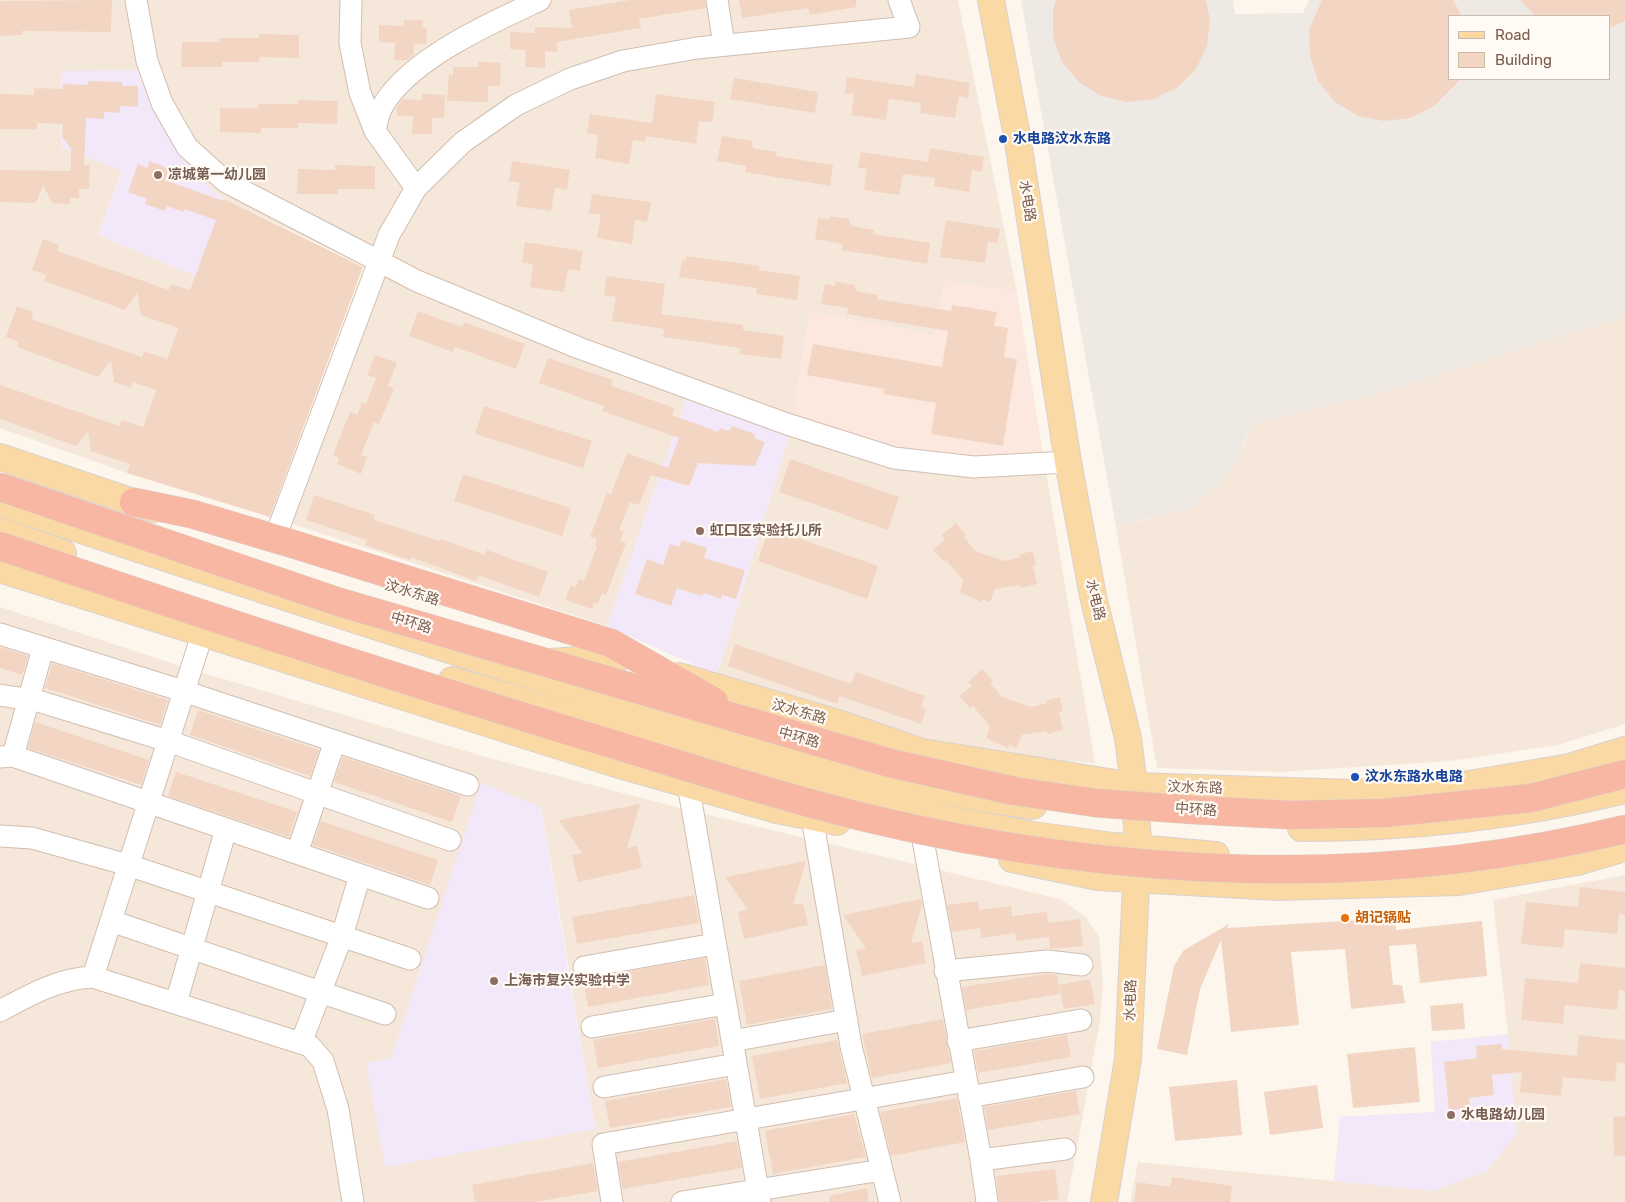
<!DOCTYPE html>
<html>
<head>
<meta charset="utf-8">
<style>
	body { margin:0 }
	#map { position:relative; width:1625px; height:1202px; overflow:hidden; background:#fdf6ec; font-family:Rubik,sans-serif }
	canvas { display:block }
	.legend { position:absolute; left:1448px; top:15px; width:162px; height:65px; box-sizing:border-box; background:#fffaf3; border:1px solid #cabbb1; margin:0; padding:6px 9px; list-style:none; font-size:15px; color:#7a5c4d }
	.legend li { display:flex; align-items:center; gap:10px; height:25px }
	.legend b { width:25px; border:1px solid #cabbb1 }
</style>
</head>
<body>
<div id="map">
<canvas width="1625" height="1202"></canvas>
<ul class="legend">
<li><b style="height:6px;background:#fbd9a5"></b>Road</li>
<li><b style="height:14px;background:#f3d5c3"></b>Building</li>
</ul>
</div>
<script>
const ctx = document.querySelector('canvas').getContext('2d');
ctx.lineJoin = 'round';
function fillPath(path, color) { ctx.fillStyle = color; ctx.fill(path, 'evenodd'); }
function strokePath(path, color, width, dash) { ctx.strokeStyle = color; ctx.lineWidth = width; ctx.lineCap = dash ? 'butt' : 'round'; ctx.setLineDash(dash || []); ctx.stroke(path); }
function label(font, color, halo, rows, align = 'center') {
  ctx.font = font + ' Rubik,"Noto Sans SC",sans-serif'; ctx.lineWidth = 4.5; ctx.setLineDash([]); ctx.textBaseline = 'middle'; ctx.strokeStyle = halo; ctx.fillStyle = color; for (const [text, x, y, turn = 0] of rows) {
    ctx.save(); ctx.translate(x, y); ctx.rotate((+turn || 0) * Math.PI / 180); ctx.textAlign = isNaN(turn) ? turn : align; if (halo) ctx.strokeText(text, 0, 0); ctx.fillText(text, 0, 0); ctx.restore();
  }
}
fillPath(new Path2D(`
	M0 0H958L1017 292 945 281 935 335 809 312 1043 454 1095 763 1016 757 926 740 717 675 789 436 686 400 607 626 271 517 366 266 224 199 199 179 174 146 150 104 138 70 62 72 61 147 122 170 98 235 196 276 127 473 0 428Z
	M1625 316V724L1558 745 1450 761 1280 772 1157 768 1116 527 1153 518 1244 446 1252 424 1374 395Z
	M0 607 190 669 489 758 676 807 1060 899 1085 916 1099 937 1103 986 1100 1020 1067 1202H0ZM541 807 558 903 595 1129 367 1063 391 1059Z
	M1625 875V1202H1130L1138 1162 1334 1181 1340 1117 1435 1112 1431 1042 1508 1034 1493 900Z`), '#f5e8da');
fillPath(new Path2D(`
	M945 281 1017 292 1043 454 978 457 896 447 793 415 809 312 935 335Z`), '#fde8e0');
fillPath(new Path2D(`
	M1021 0H1233L1235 14 1303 13 1309 0H1625V316L1374 395 1252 424 1237 461 1221 484 1190 508 1116 527ZM1449 16H1609V79H1449Z`), '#efe9e4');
fillPath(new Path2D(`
	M138 70 150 104 174 146 199 179 224 199 196 276 98 235 122 171 61 147 62 71Z
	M686 400 789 436 717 675 607 626Z
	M481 783 541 807 595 1129 385 1167 366 1063 391 1059Z
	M1508 1034 1517 1133 1487 1171 1433 1191 1334 1181 1340 1117 1435 1112 1431 1042Z`), '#f3e8fa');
fillPath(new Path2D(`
	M112 0 111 32 22 31V35L0 36V1Z
	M630 0H705L706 8 639 19 641 28 557 42V52L545 51V68L525 67 526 50 510 49V32L535 33V27L572 28 569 10Z
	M739 0H856V7L810 15 808 8 742 18Z
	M1056 0H1206L1210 20 1207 46 1196 69 1178 87 1154 99 1127 102 1101 96 1079 82 1062 62 1053 37V10Z
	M1322 0H1453L1462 16H1449V79H1461L1434 106 1410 118 1384 121 1358 116 1335 102 1318 81 1310 56 1309 30Z
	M1520 0H1625V21L1609 28V16H1535Z
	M404 20H423L422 28H427L426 44H414V55L407 60H394L395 43 379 42V25L404 26Z
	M259 34 299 35V58L259 57V62H222V67H181L182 42H219V38H259Z
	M478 62 501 63 500 86H488V102L447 101 449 74 453 75V67H478Z
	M916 74 970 83 968 98 959 96 955 118 920 113 921 103 889 99 886 120 851 115 854 94 845 93 847 77 914 87Z
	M734 78 818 92 815 113 730 99Z
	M88 81 122 82V86H138V107L120 106V113L104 112V119L86 118 84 165H90L89 189H79V198H70V204L52 203 43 185 36 203 0 202V170L71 171V149L62 136 63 124 37 123V129H0V94L34 95V88L63 89V84L88 85Z
	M422 94 445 95 444 118H432V134H412L413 116H397V107L403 99 422 100Z
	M656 94 715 102 712 122 699 121 696 144 646 136 645 142 633 140 629 164 595 158 598 135 587 133 590 114 652 123Z
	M298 100 338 101 337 124 298 123V128H261V133L220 132V108H258V104H298Z
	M722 136 752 141 753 148 777 152 776 156 833 165 830 186 745 172 746 166 717 161Z
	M930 148 984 157 982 172 972 170 969 192 934 186 935 178 903 174 899 195 864 190 867 169 858 168 861 152 928 162Z
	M150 161 169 169 165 180 223 201 224 199 363 267 270 517 127 473 130 464 91 451 88 431 76 446 0 419V385L119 426 122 420 143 427 156 390 133 382 131 388 114 382 111 361 98 377 17 347 19 342 6 337 17 306 33 312 31 319 142 357 144 351 167 359 178 328 141 315 137 293 125 310 44 281 46 275 32 270 43 239 59 245 57 251 169 290 171 284 190 290 216 220 184 209 183 212 167 206 165 211 145 204 147 199 128 192 138 164 147 168Z
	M512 161 570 170 567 190 555 188 551 211 516 206 520 183 509 181Z
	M335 165 375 166V189H338V194H297L298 169 335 170Z
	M592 194 651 202 647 222 635 220 632 244 597 238 601 215 589 213Z
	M830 216 849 219 851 226 874 230 873 234 930 243 927 264 842 250 843 244 815 239 818 218 829 220Z
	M946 220 1000 229 997 243 988 242 985 263 940 257Z
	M525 242 583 251 580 271 568 269 564 292 530 287 533 264 522 262Z
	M686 256 760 266 759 270 800 276 797 300 756 294 757 288 679 277 682 260 686 261Z
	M607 276 665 284 661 314 743 325V330L784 336 781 359 740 354 741 348 663 337 664 329 612 321 616 297 604 295Z
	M835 281 854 285 856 291 878 295 877 299 951 311 952 305 997 312 994 326 1008 328 1004 357 1017 359 1003 446 931 434 936 403 883 394 884 389 807 375 813 344 942 367 948 331 847 314 848 308 821 304 825 284 835 286Z
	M418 311 462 327 464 322 525 344 516 369 455 347 453 352 409 336Z
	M375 355 397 363 388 386 394 388 379 424 374 422 361 455 367 457 361 474 337 464 339 458 333 455 350 412 357 415 362 402 366 404 376 378 367 375Z
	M548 358 613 380 611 386 675 408 672 415 718 432 720 428 730 431 732 426 755 434 754 438 765 442 755 466 698 463 689 486 651 475 639 505 630 502 619 530 624 531 620 541 626 543 606 595 602 593 598 604 594 602 592 609 565 600 571 585 576 587 579 579 584 581 597 546 595 545 597 539 590 537 607 493 611 494 627 453 668 468 679 438 602 411 604 406 539 383Z
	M484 406 592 441 583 468 475 434Z
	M790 459 899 497 888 530 779 492Z
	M463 474 571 508 562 536 454 501Z
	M314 495 375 515 374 520 440 541 441 539 485 555 487 550 548 572 539 597 478 575 476 581 411 557 410 560 365 545 367 540 306 520Z
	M956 523 966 535 964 537 975 551 1004 561 1021 557 1020 554 1033 551 1036 565 1033 566 1037 584 1021 588 1020 585 995 589 990 602 982 599 981 602 960 592 963 580 946 560 944 562 933 550 945 540 942 535Z
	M769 528 878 566 867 599 758 561Z
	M682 540 707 548 704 558 745 570 736 599 722 595 721 599 704 593 701 596 677 588 671 606 635 594 647 559 663 565 670 544 679 547Z
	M735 644 851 684 856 672 925 696 921 706 926 709 921 724 839 696 837 704 728 666Z
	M0 647 28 656 22 675 0 668Z
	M52 663 168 700 160 725 45 688Z
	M982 669 993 681 990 683 1002 697 1031 707 1047 703V700L1060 697 1063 711 1059 712 1063 730 1048 734 1046 731 1022 735 1016 748 1009 745 1008 748 986 738 990 726 973 706 970 708 959 696 972 686 968 682Z
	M198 710 319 750 310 776 190 735Z
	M35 722 149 760 141 785 28 748Z
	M343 757 461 796 452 822 334 782Z
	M176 772 297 812 289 837 168 796Z
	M640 804 627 848 637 846 642 868 578 882 572 855 582 853 559 820Z
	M321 821 438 860 430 885 313 845Z
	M806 861 793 905 803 903 808 925 744 939 738 912 748 910 725 877Z
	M1580 887 1625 892V915L1619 914 1617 934 1565 929 1563 948 1521 944 1526 902 1578 907Z
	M694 895 699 923 577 944 572 917Z
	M921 899 922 905 911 943 922 941 926 963 862 976 856 950 866 948 843 915Z
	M978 901 979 910 1011 906 1012 916 1047 912 1048 923 1080 919 1083 946 1050 949 1049 937 1016 941 1015 933 981 938 980 928 952 932 947 905Z
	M1395 918 1396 930 1482 921 1487 976 1420 983 1416 944 1389 946 1393 985H1402L1405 1003 1351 1009 1345 949 1291 952 1299 1025 1231 1032 1221 940 1200 989 1187 1055 1157 1049 1174 966 1184 950 1229 924 1227 928Z
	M705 958 709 985 588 1007 583 979Z
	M1580 963 1625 968V991L1619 990 1617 1010 1565 1005 1563 1024 1521 1020 1525 978 1578 983Z
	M825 965 832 1009 747 1025 739 981Z
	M1047 974 1057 975 1060 994 966 1010 962 987Z
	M1090 979 1095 1004 1064 1009 1059 985Z
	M1463 1003 1465 1029 1432 1031 1430 1006Z
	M715 1019 719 1046 598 1068 593 1040Z
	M943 1019 951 1063 872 1078 862 1034Z
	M1067 1035 1071 1057 978 1073 974 1051Z
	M1579 1035 1625 1040V1063L1617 1062 1615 1082 1563 1077 1561 1096 1520 1092 1522 1072 1492 1075 1494 1095 1469 1098 1470 1108 1449 1110 1444 1062 1477 1058 1476 1046 1502 1044V1049L1577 1056Z
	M837 1040 847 1083 760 1099 752 1056Z
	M1415 1047 1420 1102 1353 1108 1347 1054Z
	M726 1079 731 1107 610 1128 605 1101Z
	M1237 1080 1242 1135 1175 1141 1169 1087Z
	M1317 1085 1323 1128 1270 1135 1264 1092Z
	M1076 1091 1080 1114 988 1130 984 1107Z
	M957 1098 965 1142 891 1156 880 1112Z
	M854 1114 866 1157 773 1174 765 1131Z
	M1625 1116V1156H1614L1613 1117Z
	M737 1141 742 1168 623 1189 618 1162Z
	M593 1163 598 1191 535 1202H475L472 1185Z
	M1055 1169 1059 1199 1036 1202H999L996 1176Z
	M1172 1177 1232 1186 1230 1202H1134L1137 1182 1170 1187Z
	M867 1188 869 1202H830L829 1196Z`), '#f3d5c3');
const minor = new Path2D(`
	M136 0 147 61 162 103 187 147 226 182 417 281 579 348 787 424 894 458 974 467 1068 462
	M351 0 350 43 360 93 375 131
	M717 0 724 45
	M416 188 375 131C377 119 380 108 387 99 418 55 493 22 540 0
	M279 527 389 235 416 188 463 142 516 105 570 79 623 61 697 48 909 27 899 0
	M0 634 183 691 468 785
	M202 635 93 977 310 1046 323 1061 338 1109 353 1202
	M0 695 38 701 168 741 450 840
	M13 756 43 648
	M0 757 13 756 428 898
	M688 784 760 1202
	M812 817 851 1046 890 1202
	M0 836 32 838 128 865 410 959
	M923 840 981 1160 1065 1149
	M297 853 335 741
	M111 921 385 1014
	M584 967 715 944
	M945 971 1047 961 1082 965
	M176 1003 226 829
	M0 1011C29 995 60 978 93 977
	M592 1027 726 1004
	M732 1041 847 1020
	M958 1041 1081 1020
	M301 1043 342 936 360 875
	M604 1087 736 1064
	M969 1097 1083 1077
	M981 1160 987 1202
	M612 1202 603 1144 966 1081
	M682 1202 882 1170`);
const major = new Path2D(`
	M991 0 1017 136 1068 462 1093 596 1128 738 1134 786 1138 841 1128 1059 1104 1202
	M0 457 154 509
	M0 503C201 570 401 636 603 698 744 741 887 787 1033 806
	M0 531 63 553
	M0 569 613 763 777 810 837 822
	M551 662 620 657
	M679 676 844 725 922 752 1134 786 1354 793 1463 785 1570 767 1625 750
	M452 680 771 775 953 820 1033 835 1113 846 1216 855
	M1301 828C1411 828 1519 816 1625 790
	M1012 859 1098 877 1278 887 1459 882 1577 862 1625 848`);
const highway = new Path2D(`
	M134 502 192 514 283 541`);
strokePath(minor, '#d1beb0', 23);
strokePath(major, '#dad1cd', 28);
strokePath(highway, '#dad1cd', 29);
strokePath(minor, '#fff', 21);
strokePath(major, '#fbd9a5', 26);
strokePath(highway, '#f7b7a3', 28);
const highwayBridge = new Path2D(`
	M0 487 339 602 890 763 1014 791 1096 803 1195 810 1289 815 1385 813 1531 798 1625 774
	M283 541 611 643 714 702
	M0 546C191 611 383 674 576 733 673 762 769 794 867 818 1116 878 1376 890 1625 829`);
strokePath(highwayBridge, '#dad1cd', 29, []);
strokePath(highwayBridge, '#f7b7a3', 28);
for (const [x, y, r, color] of [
	[1003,139,5,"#1a4fb4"],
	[158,175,5,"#8d6e63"],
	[700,531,5,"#8d6e63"],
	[1355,777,5,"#1a4fb4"],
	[1345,918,5,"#e8710a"],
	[494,981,5,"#8d6e63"],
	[1451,1115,5,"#8d6e63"]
]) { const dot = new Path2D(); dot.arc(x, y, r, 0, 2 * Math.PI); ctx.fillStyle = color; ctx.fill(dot); strokePath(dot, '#fffaf3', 2); }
label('bold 14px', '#164399', '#fffaf3', [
	["水电路汶水东路",1013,139],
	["汶水东路水电路",1365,777]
], 'left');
label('bold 14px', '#785e54', '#fffaf3', [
	["凉城第一幼儿园",168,175],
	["虹口区实验托儿所",710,531],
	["上海市复兴实验中学",504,981],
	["水电路幼儿园",1461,1115]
], 'left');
label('14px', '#7a5c4d', '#fffaf3', [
	["水电路",1027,201,81],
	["汶水东路",412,593,17],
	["水电路",1095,600,77],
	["中环路",411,623,17],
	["汶水东路",799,712,16],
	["中环路",799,738,16],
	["汶水东路",1195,788,2],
	["中环路",1196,810,4],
	["水电路",1131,1000,-88]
]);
label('bold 14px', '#c56008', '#fffaf3', [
	["胡记锅贴",1355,918]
], 'left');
</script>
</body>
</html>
